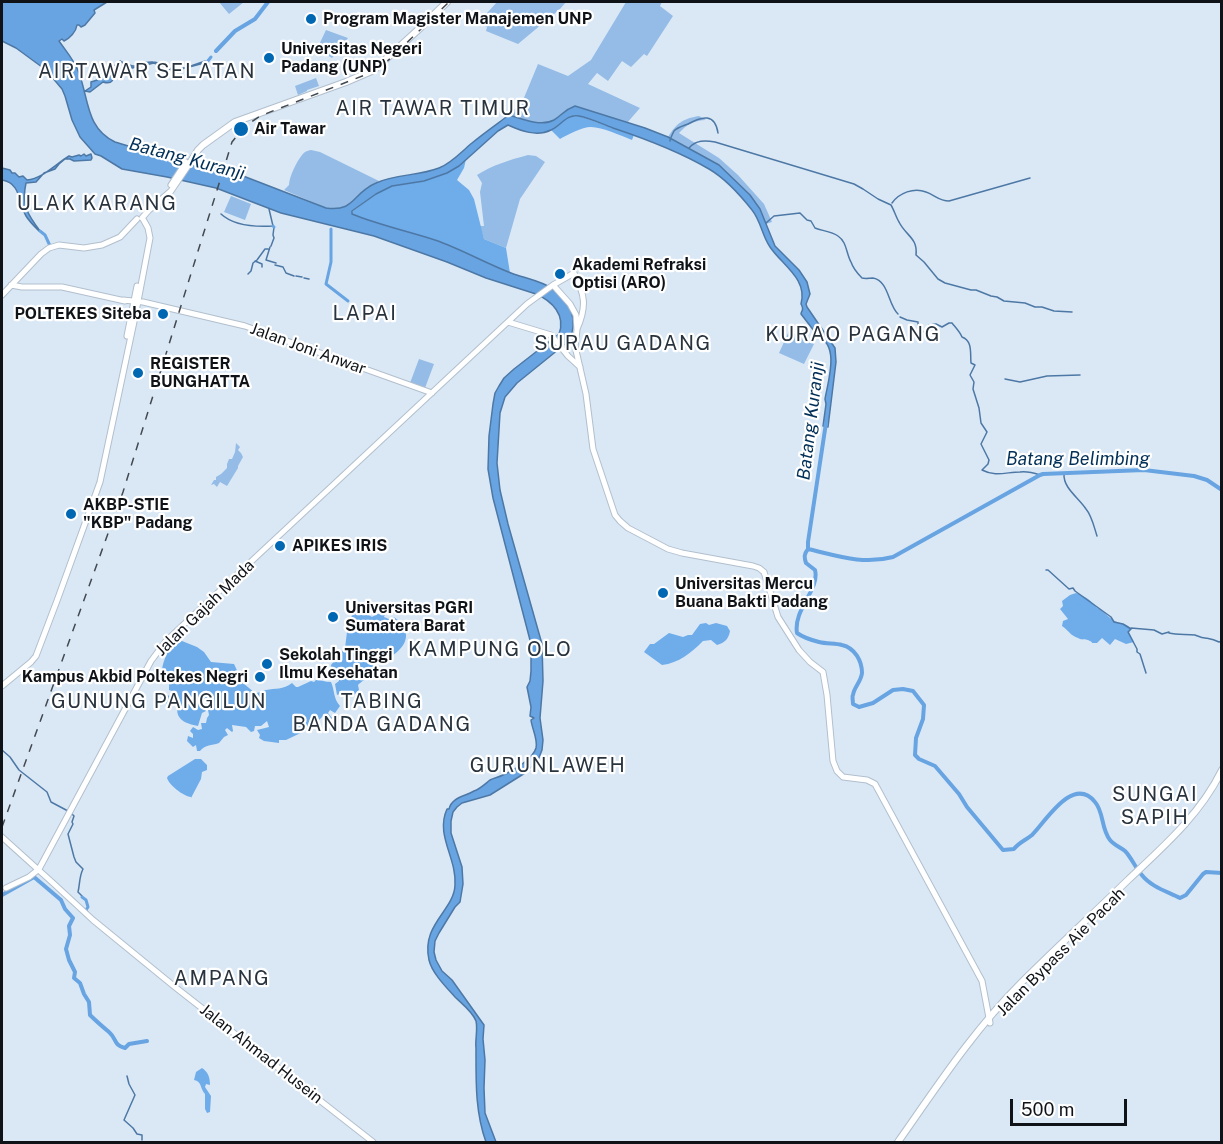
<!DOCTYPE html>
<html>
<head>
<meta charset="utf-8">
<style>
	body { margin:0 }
	#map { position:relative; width:1223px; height:1144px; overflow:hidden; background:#dae8f6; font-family:"Public Sans",sans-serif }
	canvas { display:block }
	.frame { position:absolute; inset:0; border:3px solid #0f1318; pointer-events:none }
	.scale { position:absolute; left:1010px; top:1099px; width:117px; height:27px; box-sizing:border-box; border:3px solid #0f1318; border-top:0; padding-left:8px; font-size:18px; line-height:21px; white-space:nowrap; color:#0f1318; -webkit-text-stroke:4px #fff; paint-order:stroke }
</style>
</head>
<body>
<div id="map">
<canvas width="1223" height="1144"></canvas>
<div class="frame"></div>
<div class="scale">500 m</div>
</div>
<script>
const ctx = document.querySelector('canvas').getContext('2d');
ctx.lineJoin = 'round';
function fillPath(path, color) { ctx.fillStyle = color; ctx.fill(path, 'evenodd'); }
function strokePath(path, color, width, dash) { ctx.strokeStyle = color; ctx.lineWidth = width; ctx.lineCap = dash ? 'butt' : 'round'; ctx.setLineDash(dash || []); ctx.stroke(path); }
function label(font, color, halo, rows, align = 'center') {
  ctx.font = font + ' "Public Sans",sans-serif'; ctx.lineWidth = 4.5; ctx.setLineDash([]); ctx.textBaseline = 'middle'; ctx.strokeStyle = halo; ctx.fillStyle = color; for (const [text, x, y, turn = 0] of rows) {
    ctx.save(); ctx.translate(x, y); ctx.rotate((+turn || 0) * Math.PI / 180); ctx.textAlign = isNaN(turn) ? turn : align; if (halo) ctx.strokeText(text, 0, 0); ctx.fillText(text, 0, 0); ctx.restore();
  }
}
fillPath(new Path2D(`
	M219 2H244L229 14Z
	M497 2H566L560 9 518 44 486 31 487 27 478 23Z
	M626 2H662L660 6 673 16 647 56 644 54 631 67 622 61 608 81 597 73 588 84 640 108 627 123 575 106C564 110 562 115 554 120 541 128 522 119 509 115L513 110 521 105 538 64 568 76 591 60Z
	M326 30 348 38 332 58 317 49Z
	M316 78 319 86 307 90V91L298 95 295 86Z
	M699 116 706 120C695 120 686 125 679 133L719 158 738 175 764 204 772 222 766 224 760 209 750 195 719 165 668 137C677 123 682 119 699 116Z
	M311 150 320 152 379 181 367 187 348 206 337 209 326 208 284 190 289 185C289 177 297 161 302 155 305 151 307 151 311 150Z
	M528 155 536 156 545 162 520 199 506 248 484 239 480 226H484L480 192 482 183 477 175C493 165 509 160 528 155Z
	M231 196 251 204 245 220 224 212Z
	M789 331 814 344 804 364 779 353Z
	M419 359 434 364 425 388 410 383Z
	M236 443 240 447 238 450 241 453 243 457 238 466V468L227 486 220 482 217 487 214 484 211 485 214 480H216V477L221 474 227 468V464L229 459H232L235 452Z`), '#94bce6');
fillPath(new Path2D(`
	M579 116 634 135 632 140C622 136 602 127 591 127 582 127 567 135 560 139L551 130 568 117Z
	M466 159 464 168 457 180 469 190 474 199 484 239 506 248 510 273 436 240 371 222 351 214 353 211 376 194 392 186 424 181 458 166Z
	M1076 593C1085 596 1092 601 1097 608L1100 609C1105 613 1111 620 1117 622 1124 625 1126 623 1131 629L1129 632 1134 642 1126 644 1115 639 1110 645 1102 638 1097 643C1087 643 1097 644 1088 640 1082 638 1084 641 1078 638 1071 636 1068 630 1062 626L1063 621 1068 619 1060 609 1063 606 1062 601 1070 595Z
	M357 611H362L372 617 377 614H385L384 617 389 619 394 617C408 627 411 640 397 652 392 657 383 659 377 664 372 668 371 671 368 675 366 679 361 682 358 685L359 690 353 696 345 692 337 695 335 684 339 681V677L332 672 331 665 345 648 347 632 351 628V618L352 615Z
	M706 623 709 625 716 623 727 626 730 631C729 638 725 643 717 645L711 640 703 641C691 653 679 663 662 665L644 652 650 644H654L669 633 683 637 688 635H692L700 624Z
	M182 641 197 647 204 652 211 662 234 664 243 683 255 693C259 693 262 691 266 690 275 688 283 690 292 683L296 687H298L311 681 314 682 316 680C321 680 325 682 331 682 335 691 333 698 340 706L335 713 330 710 328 713 332 718 330 720 323 716 311 728 286 740H279V743L264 741 259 738 260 735 257 730 269 727 267 721 261 726H255L254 731 251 732 246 727 232 725 233 731 232 732 227 728 225 730 228 735 224 737 219 743C211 746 206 744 200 751H197L196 745 193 747 187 741 188 736 193 738V734L190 731 193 727 198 730 202 729 201 723H206L207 718 209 715 208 710 209 701 207 700 206 702H204L201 703 206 711 202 713 198 726C186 724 174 719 178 705L174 701 168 705 163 700 166 695 171 696 172 691 169 690V684L164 670H162C163 659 169 651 172 642L177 643Z
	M195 759H201L207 765V770L202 772 201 779 191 798V797C183 796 169 785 167 778L168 776Z
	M202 1068C208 1072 210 1077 210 1085L206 1084 205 1087 211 1096 210 1112 207 1113 205 1109V1094C200 1089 202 1081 194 1080L196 1072Z`), '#6facea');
const water = new Path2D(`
	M2 2H107L94 10 95 13 85 25 81 27 79 25H77C76 32 70 38 64 41L62 39 59 41C66 51 75 61 79 73 89 100 86 128 115 142L191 165 225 169 326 208C356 212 352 193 376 183 395 174 419 176 439 168 452 163 462 151 472 143 484 133 497 124 509 115 522 119 541 127 554 120 562 115 564 110 575 106L645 128 668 137 719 165 750 195 760 209 775 246 799 270 807 282 810 294 806 304 807 307 835 348 836 362 828 427 823 426 826 404 825 399C828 381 840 346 818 336L801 314C801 310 805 311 801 304 808 279 782 265 770 247 762 236 761 221 752 210 741 196 726 179 709 169 680 152 646 139 613 128 602 124 590 118 579 116 566 114 562 125 551 130 537 137 521 131 508 125L498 131 459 166 447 173 424 181 392 186 376 194 352 211V214C379 225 407 231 435 240 461 249 485 263 511 273 524 278 542 281 553 289 571 304 579 319 569 341L517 383 505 397 500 413 497 463 500 490 508 524 542 644 543 681 540 718 543 740 542 750 538 760 525 773 490 795 462 803 457 807 453 812 451 821V833L462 867 463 884 460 902 455 907 439 933 435 941 434 952 436 960 442 971 452 980 484 1025 483 1039 485 1060 484 1088 485 1113 496 1142H486C475 1112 476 1080 476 1048 475 1039 478 1030 476 1021 472 1011 462 1004 455 997 446 987 432 973 429 960 421 924 454 911 455 885 457 858 435 835 447 809H449C452 797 464 797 474 791 480 789 485 784 490 780 494 778 499 777 503 775 513 771 533 759 536 748 538 739 532 729 531 720L534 718 530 716 531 707 527 687 530 681 531 671V644L493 498 488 469 489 436 493 404 495 393 499 386 504 378 514 369 559 334C566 315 552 301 536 294L486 278 447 262 374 236 281 213 216 188 167 177 122 169 101 156 95 154 80 137 72 120 65 96 62 89 46 70 16 48 2 41Z
	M120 61C140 72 136 61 153 62 160 62 165 67 172 69 181 71 196 64 205 61L208 62 174 71 154 63 132 68 121 62 115 66C113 75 116 86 103 82L90 92 85 91 91 87V82L110 76 114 66Z
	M84 154 86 156 91 154 92 158 91 160 74 161 70 159H65L59 164 55 169 44 173 36 182 26 183C21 205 28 215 40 231H39C35 227 29 221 26 216 18 202 21 183 2 180V168L10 170 12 173H15L19 177 23 176 27 180C42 179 56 164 69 156L72 157 79 155 81 156Z`);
fillPath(water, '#68a4e2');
strokePath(water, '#4d78a5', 1.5);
strokePath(new Path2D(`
	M670 141C670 139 673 133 674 131 678 127 683 126 688 124 702 116 715 113 718 133
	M689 148C696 140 705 140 715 142L854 184 863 189 878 199 891 205C894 210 896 217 899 222 906 236 918 238 916 255L924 262 938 279 945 283 971 290H976L991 296 997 297 1004 301 1025 303 1035 307H1042L1054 311 1072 312
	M892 203C899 193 914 187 926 192 935 195 939 201 949 201L1030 178
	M221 214C234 226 257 227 273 226L269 209
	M766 223 774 216 800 213 807 220 811 221 815 228C822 231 831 231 838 236 847 242 846 253 851 262 853 268 858 274 862 278 866 279 869 278 873 278 889 281 888 305 898 314
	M271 246 274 238 273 235 274 227
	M270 247 266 260 276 263
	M255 261 262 264V267
	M275 265 283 267 286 273 294 276
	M248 274 251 271 253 263 257 260 265 249H268
	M296 276 302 277
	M304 278 309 279
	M900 317 907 320 918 322V328L924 332 929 325 936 324 942 327 949 323H952C956 328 960 332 962 337 973 341 970 354 971 363L975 365 970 375 974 382 973 389 979 408 981 423 987 432 981 444 989 460 988 464 982 470C995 477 1007 472 1020 472 1027 471 1034 473 1040 475
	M1005 379 1020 382 1047 376 1080 375
	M1064 474C1063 488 1079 498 1086 509 1092 516 1094 527 1097 536
	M1046 570H1048L1069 589 1073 588 1075 591 1111 617 1114 622 1123 624 1131 629V628L1154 630 1162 634 1169 632V633C1177 635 1186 634 1195 635 1198 636 1201 638 1205 638 1211 639 1213 639 1219 642L1222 641
	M1131 629 1128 632 1137 649V652L1140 654 1146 673
	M2 750 10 757 19 770 47 792 51 802 68 811
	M72 814 74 816 72 822 73 824 68 834 74 857 76 862 83 869C79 877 80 884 78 892L82 896
	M127 1076 129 1084 135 1095 124 1120 133 1128 137 1134 142 1135V1140`), '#4d78a5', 1.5);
strokePath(new Path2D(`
	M204 63 207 62 211 57
	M273 226 274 227
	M331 229V262L326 284 348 301
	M40 231 45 235 51 248
	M82 897 86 900 88 907 86 910 87 912`), '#68a4e2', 3);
strokePath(new Path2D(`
	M216 51 235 31 255 19 268 2
	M826 423 808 542V549C804 554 804 557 806 563L815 570C820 590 793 609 797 633 804 638 811 640 819 642 827 644 835 643 842 645 855 648 862 661 862 673 861 682 854 687 853 695 852 695 853 703 853 704L859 707 873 703 893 690 903 689 913 691 924 705 923 719 916 738 915 755 919 759 935 766 959 794 967 807 1003 850 1014 849C1018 843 1026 840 1032 835 1046 821 1073 775 1095 802 1104 812 1101 829 1110 840 1114 845 1120 847 1125 851 1131 857 1135 867 1141 874 1151 887 1166 891 1180 898L1186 895 1203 874 1206 872 1222 873
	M808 549C838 556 863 565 893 557L1040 475 1043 474 1144 470 1194 476 1207 480 1222 490
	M2 895 34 877 61 900 65 909 73 918 69 926 70 935 66 949 69 960 75 972 74 978 80 983 84 994 89 1002 90 1015C96 1021 103 1027 109 1032 117 1039 113 1045 125 1048L129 1044 147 1041`), '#68a4e2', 4);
const major = new Path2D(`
	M171 185 186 162
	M142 218 149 210 171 191 190 163
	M11 285 22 287H62L125 301
	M553 285 570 304 576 315 577 330 575 346 586 394 593 449 615 515 620 521 628 528 668 549 682 553 753 566 759 568 764 572 778 617 799 650 810 662 823 672 827 695 833 761 837 771 843 777 867 780 875 784 982 981 990 1023
	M2 295 41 254 49 248 59 245 84 248 102 245 120 237 137 219
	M123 300 143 302 245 326 432 393
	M508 322 551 335 568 356 580 367
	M127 336 137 286
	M2 686 31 662 36 656 58 598 100 482 135 317 150 238 148 228 143 219
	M2 837 53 883 93 920 175 987 373 1142
	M6 888 29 877 39 869 151 661 166 641 527 304 553 285 574 273C585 295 587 306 577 329`);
const highway = new Path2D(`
	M190 163 198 150 203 145 235 122 346 82 374 70 419 29 447 2
	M898 1142C936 1088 973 1031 1020 984 1055 949 1092 915 1128 880 1163 847 1200 815 1222 770`);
strokePath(major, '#b2bfcd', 7);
strokePath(highway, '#b2bfcd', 8);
strokePath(major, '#fff', 5);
strokePath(highway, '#fff', 6);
strokePath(new Path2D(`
	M2 827 123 492 232 142 244 127 260 116 375 71 391 58 449 2`), '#424950', 1.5, [8, 8]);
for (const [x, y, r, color] of [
	[311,19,6,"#0067b3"],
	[269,58,6,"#0067b3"],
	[241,129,8,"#0067b3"],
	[560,274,6,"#0067b3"],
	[163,314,6,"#0067b3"],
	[138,373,6,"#0067b3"],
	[71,514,6,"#0067b3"],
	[280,546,6,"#0067b3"],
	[663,593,6,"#0067b3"],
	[333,617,6,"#0067b3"],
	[267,664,6,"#0067b3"],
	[260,677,6,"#0067b3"]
]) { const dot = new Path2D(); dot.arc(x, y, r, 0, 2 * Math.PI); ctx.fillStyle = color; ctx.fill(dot); strokePath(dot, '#fff', 2); }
label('bold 16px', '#0f1318', '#fff', [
	["Program Magister Manajemen UNP",323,19],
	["Universitas Negeri",281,49],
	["Padang (UNP)",281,67],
	["Air Tawar",254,129],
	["Akademi Refraksi",572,265],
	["Optisi (ARO)",572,283],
	["POLTEKES Siteba",151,314,"right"],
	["REGISTER",150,364],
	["BUNGHATTA",150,382],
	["AKBP-STIE",83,505],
	["\"KBP\" Padang",83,523],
	["APIKES IRIS",292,546],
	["Universitas Mercu",675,584],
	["Buana Bakti Padang",675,602],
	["Universitas PGRI",345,608],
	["Sumatera Barat",345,626],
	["Sekolah Tinggi",279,655],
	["Ilmu Kesehatan",279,673],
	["Kampus Akbid Poltekes Negri",248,677,"right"]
], 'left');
label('16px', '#0f1318', '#fff', [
	["Jalan Joni Anwar",308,349,20],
	["Jalan Gajah Mada",205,608,-44],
	["Jalan Bypass Aie Pacah",1061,952,-45],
	["Jalan Ahmad Husein",261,1054,38]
]);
label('italic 18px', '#012f57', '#fff', [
	["Batang Kuranji",187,159,15],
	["Batang Kuranji",811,421,-83],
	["Batang Belimbing",1078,459]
]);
ctx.letterSpacing = '1.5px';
label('20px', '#28333e', '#fff', [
	["AIRTAWAR SELATAN",147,72],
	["AIR TAWAR TIMUR",433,109],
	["ULAK KARANG",97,204],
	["LAPAI",365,314],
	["KURAO PAGANG",853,335],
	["SURAU GADANG",623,344],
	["KAMPUNG OLO",490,650],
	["GUNUNG PANGILUN",159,702],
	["TABING",382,702],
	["BANDA GADANG",382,725],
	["GURUNLAWEH",548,766],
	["SUNGAI",1155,795],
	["SAPIH",1155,818],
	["AMPANG",222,979]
]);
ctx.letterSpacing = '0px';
</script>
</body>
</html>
